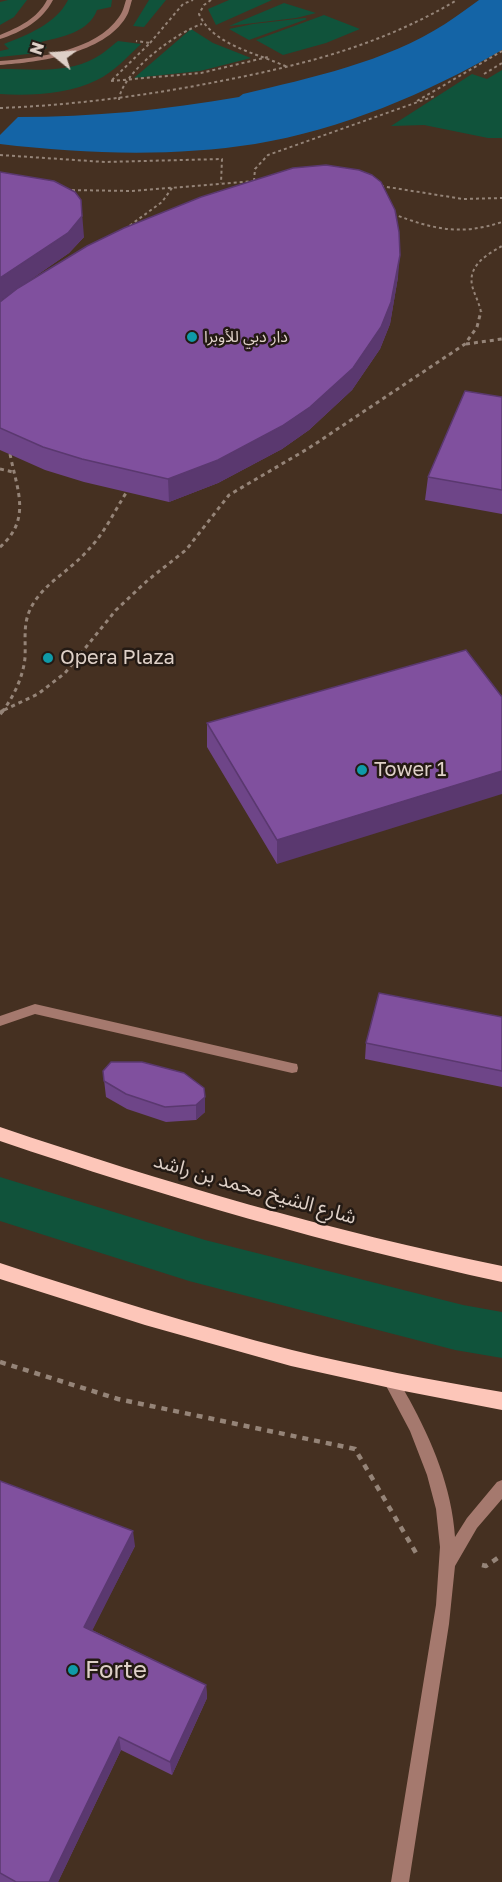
<!DOCTYPE html>
<html>
<head>
<meta charset="utf-8">
<style>
	body { margin:0 }
	#map { position:relative; width:502px; height:1882px; overflow:hidden; background:#453021; font-family:"Golos Text",sans-serif }
	canvas { display:block }
	.north { position:absolute; left:24px; top:24px; width:60px; height:60px; -webkit-text-stroke:4px #241a14; paint-order:stroke; rotate:288deg; font-size:16px; font-weight:700; line-height:24px; text-align:center; color:#ded0c7 }
	.north::after { content:''; display:block; margin:auto; width:21px; height:27px; background:#ded0c7; clip-path:polygon(50% 0,100% 100%,50% 72%,0 100%) }
</style>
</head>
<body>
<div id="map">
<canvas width="502" height="1882"></canvas>
<div class="north">N</div>
</div>
<script>
const ctx = document.querySelector('canvas').getContext('2d');
ctx.lineJoin = 'round';
function fillPath(path, color) { ctx.fillStyle = color; ctx.fill(path, 'evenodd'); }
function strokePath(path, color, width, dash) { ctx.strokeStyle = color; ctx.lineWidth = width; ctx.lineCap = dash ? 'butt' : 'round'; ctx.setLineDash(dash || []); ctx.stroke(path); }
function label(font, color, halo, rows, align = 'center') {
  ctx.font = font + ' "Golos Text","Noto Sans Arabic",sans-serif'; ctx.lineWidth = 5; ctx.setLineDash([]); ctx.textBaseline = 'middle'; ctx.strokeStyle = halo; ctx.fillStyle = color; for (const [text, x, y, turn = 0] of rows) {
    ctx.save(); ctx.translate(x, y); ctx.rotate((+turn || 0) * Math.PI / 180); ctx.textAlign = isNaN(turn) ? turn : align; if (halo) ctx.strokeText(text, 0, 0); ctx.fillText(text, 0, 0); ctx.restore();
  }
}
fillPath(new Path2D(`
	M8 0H27L14 17 0 25V2Z
	M68 0H112L111 7 97 10C89 32 62 37 41 42L47 48 28 54 0 57V51L9 49 4 44C27 35 56 24 68 0Z
	M149 0H166L144 27 133 26Z
	M229 0H272L216 25 208 9Z
	M284 3 316 13 296 18 229 26Z
	M324 15 360 29 326 43 283 55 256 40Z
	M305 18 307 19 249 40 229 29 253 24Z
	M191 29 213 43 251 58 200 71 134 78Z
	M118 41 141 44C127 57 114 72 97 80 70 94 30 96 0 94V69C30 69 67 74 95 58 103 54 110 47 118 41Z
	M502 70V138H488L424 125 391 126 472 74 487 79Z
	M0 1177 205 1240 463 1305 502 1312V1358L455 1350 189 1281 0 1221Z`), '#10533b');
fillPath(new Path2D(`
	M479 0H502V50C428 93 340 130 255 144 172 157 84 154 0 144V135L18 117C93 117 165 110 239 97L243 94C310 78 386 62 445 24 457 16 468 8 479 0Z`), '#1464a6');
strokePath(new Path2D(`
	M211 0 204 5 199 14C213 46 258 53 287 67
	M150 43 183 4 193 0
	M484 74 502 63
	M112 80 150 43 136 41
	M111 81 201 73 268 57
	M119 100C121 73 177 32 202 24
	M417 101 502 51
	M0 108C76 105 151 95 226 80 308 64 385 43 457 0
	M0 155 105 162 222 159 221 183
	M254 181 255 169 268 155 435 96
	M381 186 463 199 502 198
	M66 190 132 191 256 181
	M393 214C433 229 460 236 502 222
	M125 229 162 202 172 188
	M481 312C479 302 474 294 472 285 468 265 488 254 502 246`), '#958478', 2, [3, 3]);
strokePath(new Path2D(`
	M466 344 502 339
	M0 469 13 472
	M0 547C32 519 17 490 10 454
	M4 710 38 694 65 673 116 610 148 580 186 550 229 495 309 448 465 344 477 327 481 311
	M2 712C14 696 23 677 25 658 26 638 22 622 33 604 46 582 71 570 88 550 104 534 114 512 126 493`), '#958478', 3, [4, 4]);
strokePath(new Path2D(`
	M0 714 3 710`), '#958478', 4, [4.5, 4.5]);
strokePath(new Path2D(`
	M0 1362 118 1399 355 1449 416 1553
	M482 1565 486 1566 502 1555`), '#958478', 4.5, [6, 6]);
fillPath(new Path2D(`
	M126 0H132C130 6 129 13 126 17 104 54 39 62 0 65V61C37 58 96 51 119 17 123 12 124 6 126 0Z
	M35 1004 292 1063 297 1064 298 1068 297 1072 292 1073 35 1014 0 1026V1016Z`), '#a5796e');
fillPath(new Path2D(`
	M47 0H53C42 21 22 32 0 39V35C19 27 37 19 47 0Z
	M390 1373C399 1377 404 1391 409 1399 432 1441 452 1488 455 1537L467 1518 497 1482 502 1480V1499L477 1528 455 1566 449 1624 409 1882H391L436 1605 440 1547 436 1509 427 1475 410 1431 383 1380 385 1375Z`), '#a5796e');
fillPath(new Path2D(`
	M0 1127C165 1183 331 1231 502 1266V1282C331 1245 165 1197 0 1141Z
	M0 1263C97 1295 194 1325 292 1350 362 1367 432 1380 502 1392V1410L404 1391 291 1366 145 1325 0 1279Z`), '#fdc6b9');
fillPath(new Path2D(`
	M0 172 84 237 69 253 24 284 398 277 390 324 380 349 352 390 309 430 282 449 218 483 169 502 84 482 45 470 0 450V302L13 292 0 301Z
	M502 397V514L425 500 428 477Z
	M466 650 277 864 207 747V723Z
	M502 1017V1087L365 1059 366 1043Z
	M142 1062 205 1112 196 1120 166 1122 127 1109 106 1097 103 1071Z
	M0 1481 135 1546 92 1630 206 1685 207 1698 172 1775 121 1750 58 1882H0Z`), '#6e4588');
fillPath(new Path2D(`
	M81 200 84 237 69 253 0 301V278Z
	M400 255 398 277 390 324 380 349 352 390 309 430 282 449 218 483 169 502 168 479Z
	M502 771V794L277 864V840Z
	M205 1097V1112L196 1120V1105Z
	M133 1531 135 1546 87 1641 84 1627Z
	M206 1685 207 1698 172 1775 170 1762Z
	M119 1737 121 1750 58 1882H49Z`), '#5a386f');
const building = new Path2D(`
	M326 165 359 170 372 175 381 182 395 210 399 232 400 255 391 302 381 327 353 368 310 407 282 426 218 460 168 479 82 459 43 447 0 428V302L18 288 87 246 124 228 201 197 293 168Z
	M0 172 54 181 75 192 81 200 82 216 68 233 0 278Z
	M465 391 502 397V490L428 477Z
	M466 650 502 697V771L277 840 207 723Z
	M379 993 502 1017V1071L366 1043Z
	M111 1062H142L184 1073 204 1088 205 1097 196 1105 165 1107 126 1094 104 1081 103 1071Z
	M0 1481 133 1531 84 1627 206 1685 170 1762 119 1737 49 1882H16L0 1873Z`);
fillPath(building, '#80509e');
strokePath(building, '#5a386f', 1.5);
for (const [x, y, r, color] of [
	[192,337,6,"#0f9aa8"],
	[48,658,6,"#0f9aa8"],
	[362,770,6,"#0f9aa8"],
	[73,1670,6,"#0f9aa8"]
]) { const dot = new Path2D(); dot.arc(x, y, r, 0, 2 * Math.PI); ctx.fillStyle = color; ctx.fill(dot); strokePath(dot, '#241a14', 2); }
label('16px', '#ded0c7', '#241a14', [
	["دار دبي للأوبرا",204,337]
], 'left');
label('20px', '#ded0c7', '#241a14', [
	["Opera Plaza",60,658],
	["Tower 1",374,770]
], 'left');
label('20px', '#ded0c7', '#241a14', [
	["شارع الشيخ محمد بن راشد",255,1189,16]
]);
label('24px', '#ded0c7', '#241a14', [
	["Forte",85,1670]
], 'left');
</script>
</body>
</html>
